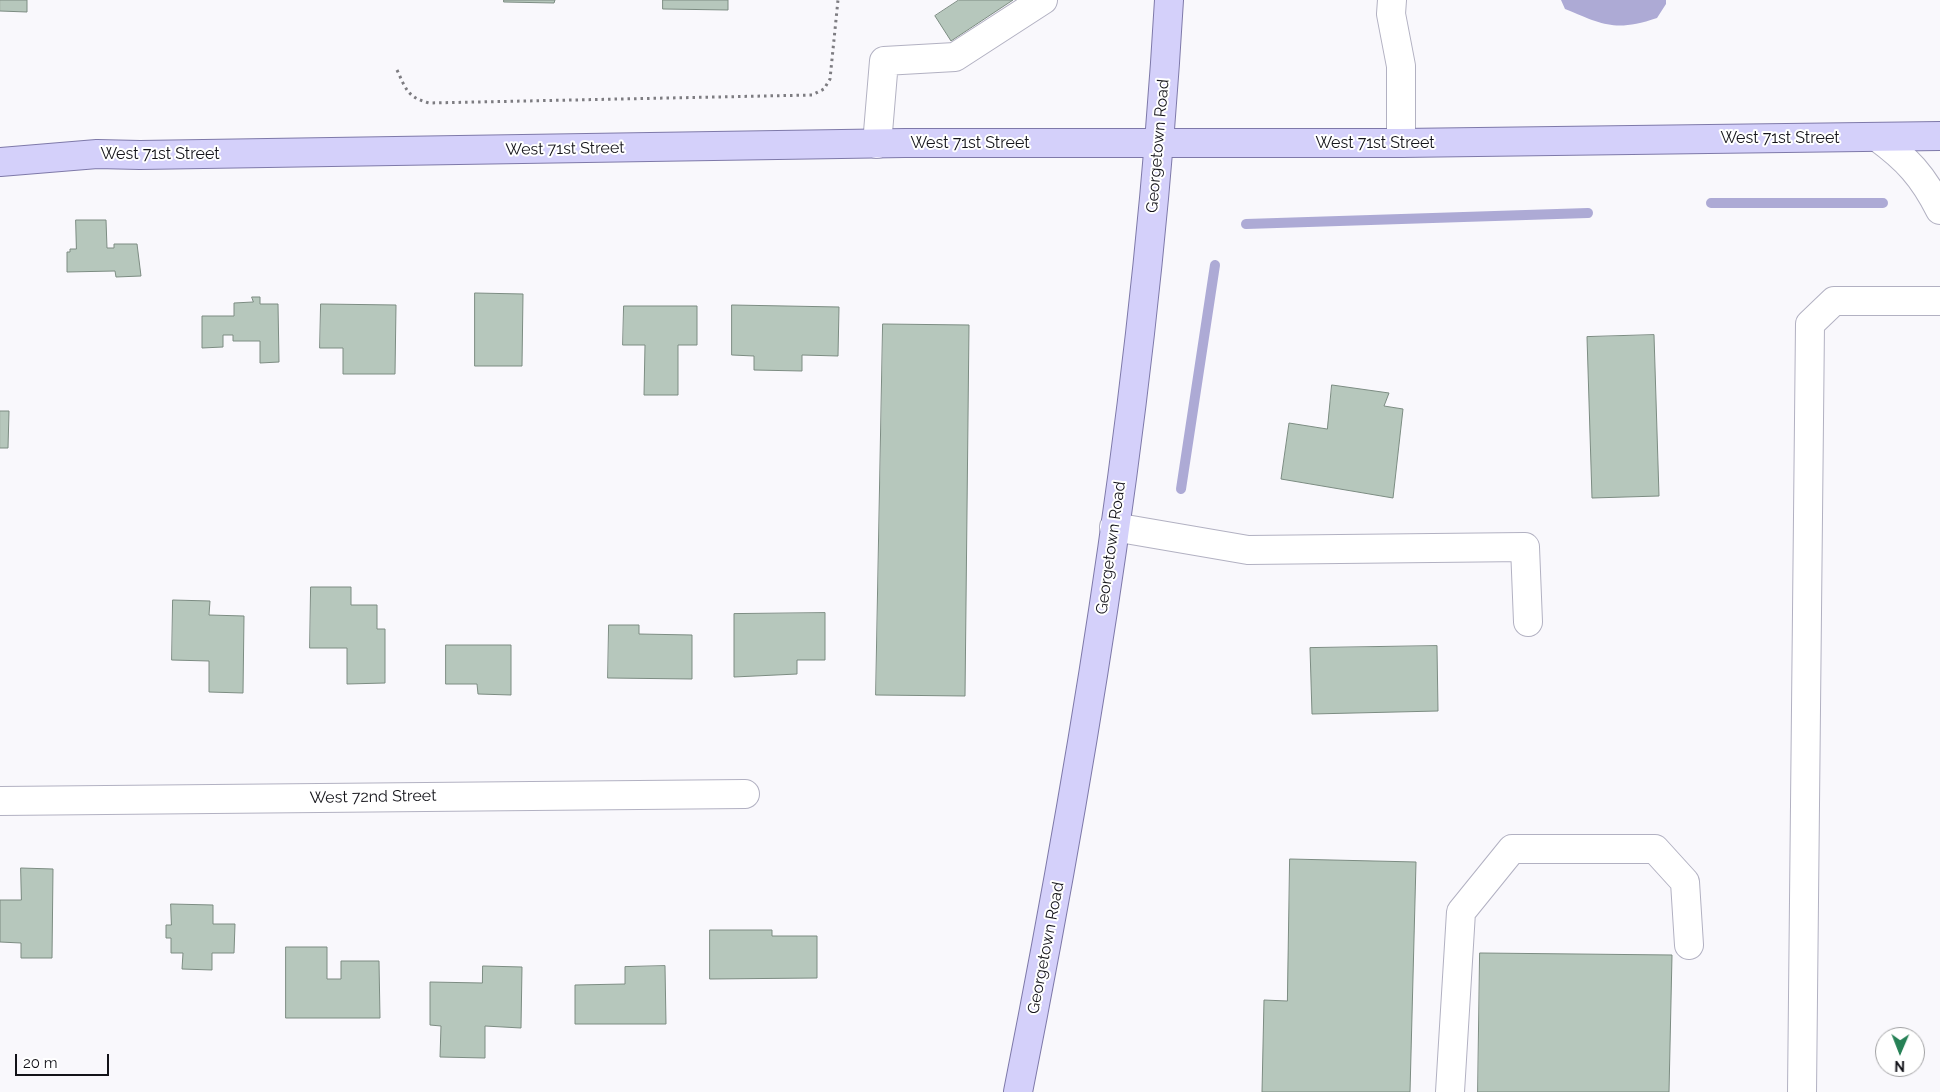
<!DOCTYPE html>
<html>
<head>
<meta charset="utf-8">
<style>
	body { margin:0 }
	#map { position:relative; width:1940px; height:1092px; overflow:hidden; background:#f9f8fc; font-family:Raleway,sans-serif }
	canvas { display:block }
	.north { position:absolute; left:1875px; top:1027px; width:50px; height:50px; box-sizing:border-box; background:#fff; border:1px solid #a1a1a3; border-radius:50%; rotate:181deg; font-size:14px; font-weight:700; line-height:20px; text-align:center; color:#131319 }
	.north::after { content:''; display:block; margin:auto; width:18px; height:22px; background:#268156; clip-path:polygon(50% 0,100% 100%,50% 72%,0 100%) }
	.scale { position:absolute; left:15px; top:1054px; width:94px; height:22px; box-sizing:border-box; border:2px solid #131319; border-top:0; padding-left:6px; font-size:15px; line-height:18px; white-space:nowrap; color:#131319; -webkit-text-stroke:4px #fff; paint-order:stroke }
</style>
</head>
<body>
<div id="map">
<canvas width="1940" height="1092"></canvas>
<div class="north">N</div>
<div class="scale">20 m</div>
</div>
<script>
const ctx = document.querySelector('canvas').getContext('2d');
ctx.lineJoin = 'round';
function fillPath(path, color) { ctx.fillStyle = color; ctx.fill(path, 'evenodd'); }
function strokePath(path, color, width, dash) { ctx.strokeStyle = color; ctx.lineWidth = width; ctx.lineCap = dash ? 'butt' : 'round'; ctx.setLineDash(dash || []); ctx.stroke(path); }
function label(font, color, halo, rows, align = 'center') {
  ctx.font = font + ' Raleway,sans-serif'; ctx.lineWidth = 4; ctx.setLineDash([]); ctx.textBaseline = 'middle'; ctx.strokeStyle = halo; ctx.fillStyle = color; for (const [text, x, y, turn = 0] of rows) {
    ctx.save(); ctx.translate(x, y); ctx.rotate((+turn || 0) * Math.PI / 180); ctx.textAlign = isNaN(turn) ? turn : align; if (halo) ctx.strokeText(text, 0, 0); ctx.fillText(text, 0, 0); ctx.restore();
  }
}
fillPath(new Path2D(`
	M1561 0H1666V4L1657 18C1615 32 1604 25 1565 9Z`), '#adaad5');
strokePath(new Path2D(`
	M1711 203H1883
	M1246 224 1588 213
	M1181 489 1215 265`), '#adaad5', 10);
const building = new Path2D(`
	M0 0H27V12L0 11Z
	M504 0H555L554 3 504 2Z
	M663 0H728V10L663 9Z
	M959 0H1013L951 41 935 16Z
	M76 220H106L107 248H114V244H137L141 276 116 277 115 271 67 272V252H70V249H76Z
	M475 293 523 294 522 366H475Z
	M252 297H260V304H278L279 362 260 363V341H233V335H223V347L202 348V316H234V303L253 302Z
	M321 304 396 305 395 374H343V348H320Z
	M732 305 839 307 838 356 802 355V371L754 370V356L732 355Z
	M624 306H697V345H678V395H644L645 345H623Z
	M883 324 969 325 965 696 876 695Z
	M1654 335 1659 496 1592 498 1587 337Z
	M1332 385 1389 393 1384 406 1403 409 1393 498 1281 479 1289 423 1327 429Z
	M0 411H9L8 448H0Z
	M311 587H351V605H377V629H385V683L347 684V648H310Z
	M173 600 210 601 209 615 244 616 243 693 209 692V661L172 660Z
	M825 613V660H797V674L734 677V614Z
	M609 625H639V634L692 635V679L608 678Z
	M446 645H511V695L478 694 477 684H446Z
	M1437 646 1438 711 1312 714 1310 648Z
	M1290 859 1416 862 1410 1092H1262L1264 1000 1287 1001Z
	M21 868 53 869 52 958H21V943L0 942V900H21Z
	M171 904 213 905V924H235L234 953H212V970L182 969 183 953H171V938H166V925H171Z
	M710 930H772V936H817V978L710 979Z
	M286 947H327V979H341V961H379L380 1018H286Z
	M1480 953 1672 955 1669 1092H1478Z
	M483 966 522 967 521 1028 485 1026V1058L440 1057 441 1026 430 1025V982L482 983Z
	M665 966 666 1024H575V985L625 984V967Z`);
fillPath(building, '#b6c7bc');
strokePath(building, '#7c8c82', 1);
const minor = new Path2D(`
	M1392 0 1391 14 1401 66V143
	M1877 137C1907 159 1923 176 1940 210
	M877 144 884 61 955 57 1043 0
	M1114 527 1248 550 1525 547 1528 622
	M0 801 745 794
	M1450 1092 1461 912 1512 849H1655L1685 882 1689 945
	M1802 1092 1810 324 1834 301H1940`);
const major = new Path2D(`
	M0 162 97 154 140 155 905 143H1401L1940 136
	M1018 1092C1089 733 1148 365 1169 0`);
strokePath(minor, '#b2b1c2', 30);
strokePath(major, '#7e79a9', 30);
strokePath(new Path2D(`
	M397 70C406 89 407 97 429 103L812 95 824 89 830 79 838 0`), '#7d7c81', 3, [2.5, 4]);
strokePath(minor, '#fff', 28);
strokePath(major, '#d4d0fa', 28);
label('16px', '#131319', '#fff', [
	["West 71st Street",1780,138],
	["West 71st Street",970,143],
	["West 71st Street",1375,143],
	["Georgetown Road",1158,146,-85],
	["West 71st Street",565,149,-1],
	["West 71st Street",160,154],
	["Georgetown Road",1111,548,-82],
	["West 72nd Street",373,797,-1],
	["Georgetown Road",1046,948,-79]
]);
</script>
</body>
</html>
